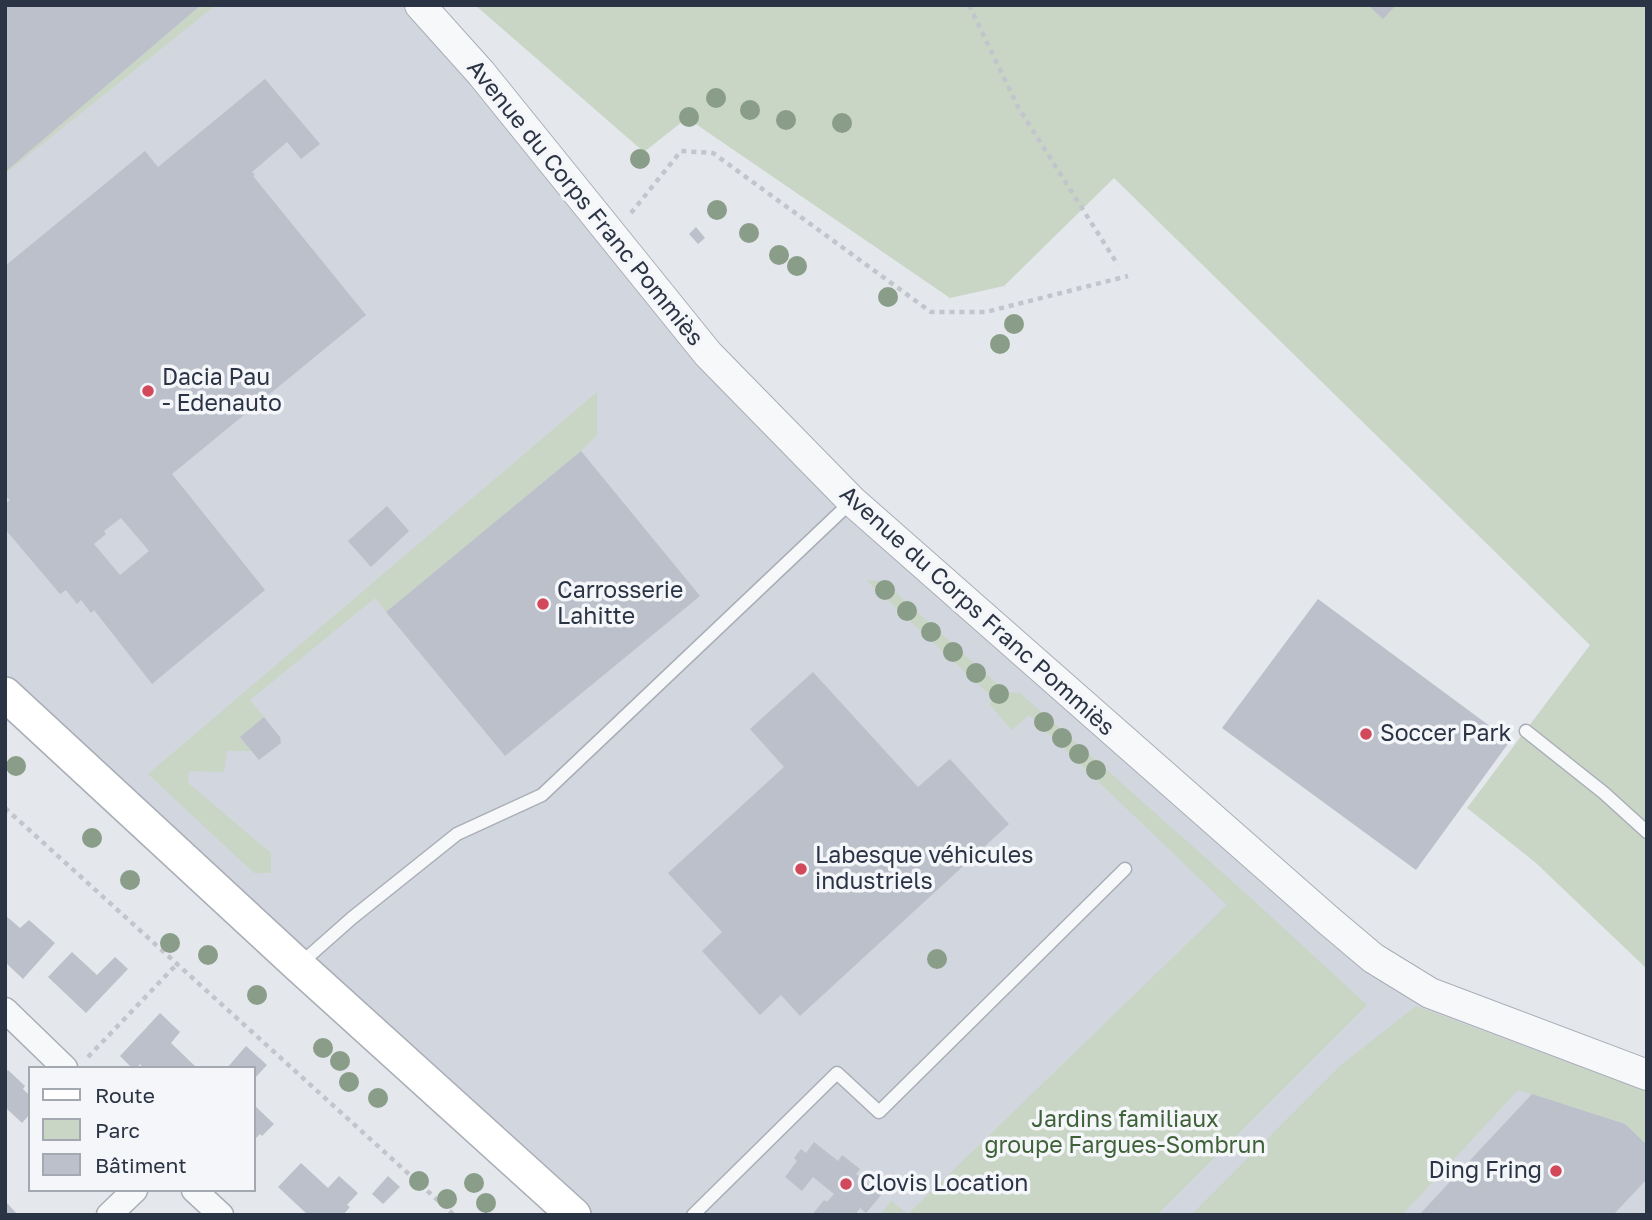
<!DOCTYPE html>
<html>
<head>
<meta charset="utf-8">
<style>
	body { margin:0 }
	#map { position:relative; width:1652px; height:1220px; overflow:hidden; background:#e4e7ec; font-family:"Golos Text",sans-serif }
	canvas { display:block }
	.frame { position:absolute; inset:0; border:7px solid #2b3445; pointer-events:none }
	.legend { position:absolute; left:28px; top:1066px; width:228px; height:126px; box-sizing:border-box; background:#f4f6f9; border:2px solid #a4a8b1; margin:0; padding:9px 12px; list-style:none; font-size:21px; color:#2b3445 }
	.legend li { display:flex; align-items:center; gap:14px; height:35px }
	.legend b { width:35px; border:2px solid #a4a8b1 }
</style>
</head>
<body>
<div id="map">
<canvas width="1652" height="1220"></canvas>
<div class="frame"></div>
<ul class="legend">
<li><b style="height:9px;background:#fff"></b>Route</li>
<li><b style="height:19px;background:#c9d6c5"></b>Parc</li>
<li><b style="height:19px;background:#bbc0ca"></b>Bâtiment</li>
</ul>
</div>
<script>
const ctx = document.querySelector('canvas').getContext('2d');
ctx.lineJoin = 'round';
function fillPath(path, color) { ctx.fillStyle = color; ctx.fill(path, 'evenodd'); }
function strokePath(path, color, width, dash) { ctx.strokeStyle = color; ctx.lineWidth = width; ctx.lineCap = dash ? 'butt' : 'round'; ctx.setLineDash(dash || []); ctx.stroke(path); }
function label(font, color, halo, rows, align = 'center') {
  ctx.font = font + ' "Golos Text",sans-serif'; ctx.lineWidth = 7; ctx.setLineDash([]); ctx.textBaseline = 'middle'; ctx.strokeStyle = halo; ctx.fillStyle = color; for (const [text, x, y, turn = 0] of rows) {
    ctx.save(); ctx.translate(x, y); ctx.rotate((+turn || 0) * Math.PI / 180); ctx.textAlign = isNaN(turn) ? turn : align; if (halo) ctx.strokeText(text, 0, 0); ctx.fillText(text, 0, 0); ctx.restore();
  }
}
fillPath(new Path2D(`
	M5 5H420L708 354 1373 958 1647 1075V1215H574L5 694Z`), '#d2d6de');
fillPath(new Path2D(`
	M201 5H216L5 174V172Z
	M475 5H1647V969L1536 863 1467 808 1590 645 1114 178 1004 286 950 298 687 118 644 152Z
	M597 392V435L581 451 386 612 375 598 250 700 264 717 241 737 252 751H227L224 772 189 771 188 783 271 853V873H254L148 774Z
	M866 580 883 581 1006 692 1020 693 1252 899 1367 1005 1157 1215H880L891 1201 908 1214 1227 905 1029 715 1012 730 989 704 994 699Z
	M1416 1006 1647 1092V1145L1625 1124 1518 1090 1402 1215H1191L1341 1065Z`), '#c9d6c5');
fillPath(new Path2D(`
	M5 5H201L5 172Z
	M1368 5H1396L1383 19Z
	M265 79 320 144 301 159 287 142 252 172 255 175 253 176 366 315 172 474 265 590 152 684 94 610 91 613 81 600 77 604 66 590 60 594 5 529V504L10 500 5 495V266L145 151 158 167ZM121 518 149 551 120 575 94 544 106 534 104 531Z
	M696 227 705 238 698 244 689 234Z
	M581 451 700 596 505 756 386 612Z
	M387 506 409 531 371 567 348 541Z
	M1318 599 1510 741 1416 870 1222 728Z
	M813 672 918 787 950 759 1009 824 800 1016 781 995 760 1015 702 951 722 932 668 873 784 767 750 729Z
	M264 717 280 737 281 743 259 760 240 737Z
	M5 915 20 928 29 920 55 943 23 979 5 962Z
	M72 952 97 975 115 957 128 969 86 1013 48 977Z
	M160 1013 180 1032 171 1043 197 1068H143L140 1064 137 1068H132L120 1056Z
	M246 1046 267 1065 254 1079V1068H227Z
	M8 1070 25 1086 23 1089 30 1096V1114L22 1123 5 1107V1073Z
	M1532 1094 1625 1124 1647 1145V1179L1613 1215H1419Z
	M254 1105 274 1124 262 1136 260 1134 254 1140Z
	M814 1142 838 1161 842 1155 860 1169 856 1174 882 1194 866 1213 860 1208 855 1215H812L824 1200 827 1202 834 1194 813 1177 802 1191 785 1177 797 1161 794 1158 801 1149 806 1153Z
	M301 1163 328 1188 339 1176 358 1193 347 1205 350 1207 343 1215H308L278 1187Z
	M388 1176 400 1187 383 1204 372 1194Z
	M5 1201 18 1215H5Z`), '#bbc0ca');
const service = new Path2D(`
	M1526 731 1604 793 1647 832
	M300 964 352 918 457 834 542 795 851 502
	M693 1215 837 1073 879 1112 1125 869`);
const minor = new Path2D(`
	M5 1010 65 1068
	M194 1190 221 1215
	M109 1215 135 1190`);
const tertiary = new Path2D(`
	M420 5 481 73 708 354 852 501 1328 920 1373 958 1430 993 1647 1075`);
const secondary = new Path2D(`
	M5 694 299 966 574 1215`);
strokePath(service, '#a9aeb7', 15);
strokePath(minor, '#a9aeb7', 27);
strokePath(tertiary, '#a9aeb7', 32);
strokePath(secondary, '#a9aeb7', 36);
strokePath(new Path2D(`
	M969 5 1018 107 1118 265
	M631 213 681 151 713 153 931 312H986L1128 276
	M5 808 454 1215
	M88 1057 177 964`), '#c2c5cb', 4.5, [5, 5]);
strokePath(service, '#f7f8fa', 12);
strokePath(minor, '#f7f8fa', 24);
strokePath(tertiary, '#f7f8fa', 30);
strokePath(secondary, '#fff', 33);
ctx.fillStyle = '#899d89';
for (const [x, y] of [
	[716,98],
	[750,110],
	[689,117],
	[786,120],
	[842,123],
	[640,159],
	[717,210],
	[749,233],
	[779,255],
	[797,266],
	[888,297],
	[1014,324],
	[1000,344],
	[885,590],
	[907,611],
	[931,632],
	[953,652],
	[976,673],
	[999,694],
	[1044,722],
	[1062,738],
	[1079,754],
	[16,766],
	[1096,770],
	[92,838],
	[130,880],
	[170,943],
	[208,955],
	[937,959],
	[257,995],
	[323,1048],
	[340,1061],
	[349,1082],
	[378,1098],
	[419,1181],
	[474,1183],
	[447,1199],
	[486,1203]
]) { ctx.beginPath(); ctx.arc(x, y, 10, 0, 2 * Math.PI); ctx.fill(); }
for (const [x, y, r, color] of [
	[148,391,7,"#d1495b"],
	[543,604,7,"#d1495b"],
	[1366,734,7,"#d1495b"],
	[801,869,7,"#d1495b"],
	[1556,1171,7,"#d1495b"],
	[846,1184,7,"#d1495b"]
]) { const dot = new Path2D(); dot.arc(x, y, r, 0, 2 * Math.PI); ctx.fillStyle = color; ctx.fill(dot); strokePath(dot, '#f4f6f9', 2.5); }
label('23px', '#2b3445', '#f4f6f9', [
	["Avenue du Corps Franc Pommiès",585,203,51],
	["Avenue du Corps Franc Pommiès",977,611,42]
]);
label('23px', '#2b3445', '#f4f6f9', [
	["Dacia Pau",162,378],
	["- Edenauto",162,404],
	["Carrosserie",557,591],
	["Lahitte",557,617],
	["Soccer Park",1380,734],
	["Labesque véhicules",815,856],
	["industriels",815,882],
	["Ding Fring",1542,1171,"right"],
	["Clovis Location",860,1184]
], 'left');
label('23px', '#3f6138', '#f4f6f9', [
	["Jardins familiaux",1125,1120],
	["groupe Fargues-Sombrun",1125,1146]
]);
</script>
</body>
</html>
